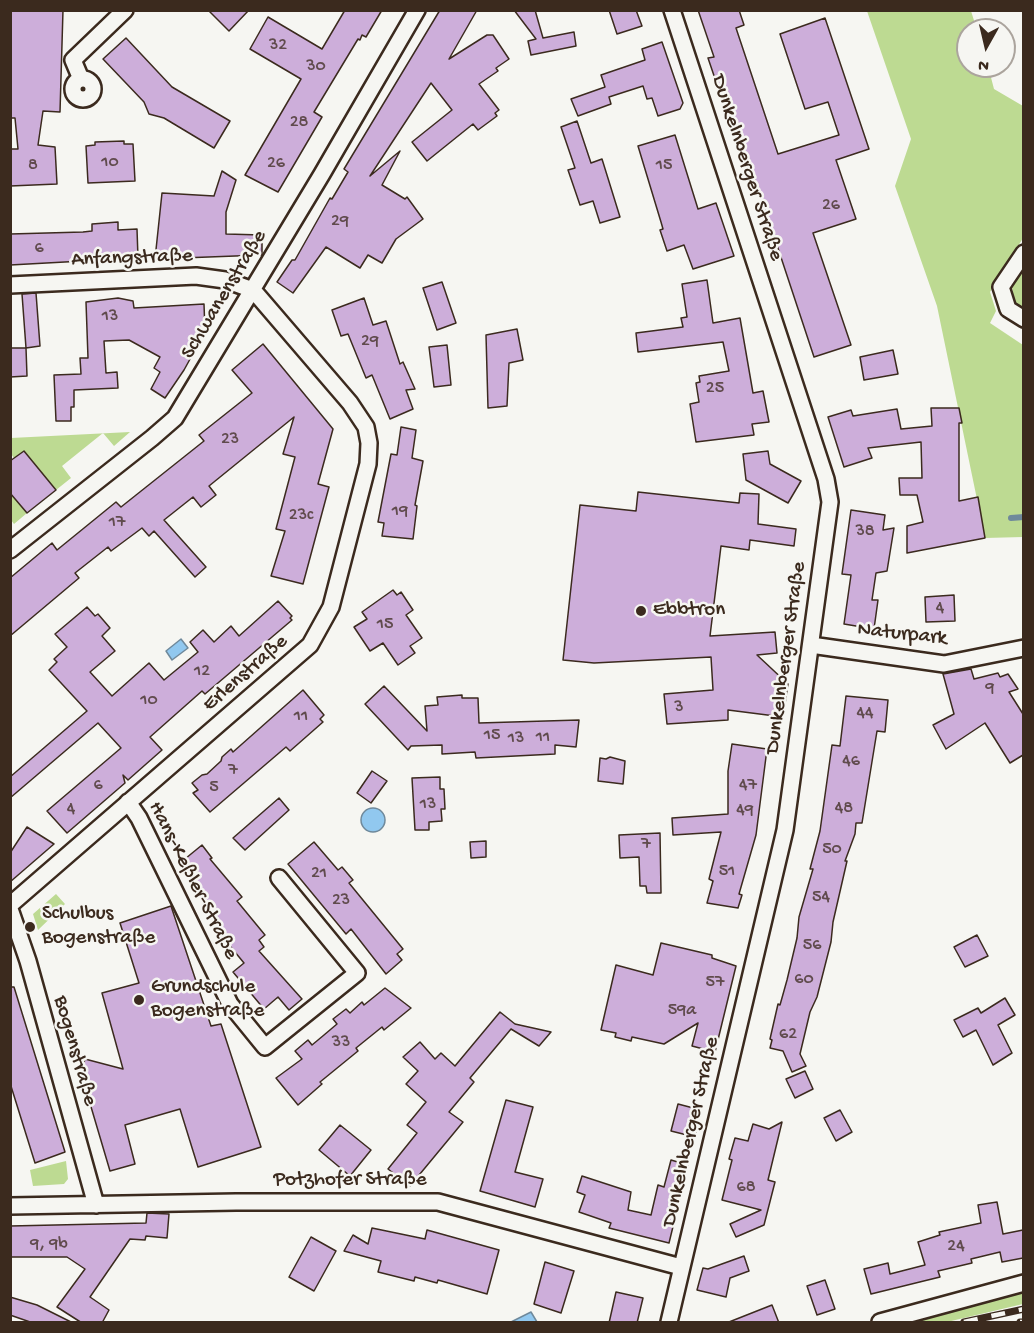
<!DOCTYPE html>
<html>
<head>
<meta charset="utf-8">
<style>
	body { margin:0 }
	#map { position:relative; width:1034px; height:1333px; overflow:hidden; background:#f6f6f2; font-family:"Gochi Hand",sans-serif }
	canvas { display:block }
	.frame { position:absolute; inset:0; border:12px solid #3b2a1e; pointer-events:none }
	.north { position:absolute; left:956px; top:18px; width:60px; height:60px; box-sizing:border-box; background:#f6f6f2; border:2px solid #aba49d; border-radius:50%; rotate:188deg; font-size:16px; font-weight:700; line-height:24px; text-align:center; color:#3b2a1e }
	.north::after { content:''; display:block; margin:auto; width:21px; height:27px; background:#3b2a1e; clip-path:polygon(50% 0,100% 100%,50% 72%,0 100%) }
</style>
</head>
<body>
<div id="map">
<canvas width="1034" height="1333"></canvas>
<div class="frame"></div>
<div class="north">N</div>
</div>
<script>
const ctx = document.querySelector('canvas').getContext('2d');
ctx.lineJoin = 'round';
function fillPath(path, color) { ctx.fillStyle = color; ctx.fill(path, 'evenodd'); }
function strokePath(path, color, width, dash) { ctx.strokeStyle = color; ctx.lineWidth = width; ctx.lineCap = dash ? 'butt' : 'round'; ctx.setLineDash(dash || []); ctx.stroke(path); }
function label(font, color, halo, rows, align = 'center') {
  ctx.font = font + ' "Gochi Hand",sans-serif'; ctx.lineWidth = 5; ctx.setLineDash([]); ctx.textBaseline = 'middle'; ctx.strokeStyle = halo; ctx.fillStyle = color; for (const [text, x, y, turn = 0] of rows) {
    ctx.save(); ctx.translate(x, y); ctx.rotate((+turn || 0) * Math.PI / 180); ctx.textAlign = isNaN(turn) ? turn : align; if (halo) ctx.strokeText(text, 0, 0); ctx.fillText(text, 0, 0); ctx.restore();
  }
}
fillPath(new Path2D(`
	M867 11H971L977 30H968V66H988L994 89 1023 106V238L990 292 996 311 990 323 1023 345V537L985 538 937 306 895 186 911 139Z
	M1023 265V308L1014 301 1012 287 1018 278V273Z
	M130 432 114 446 103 433 62 466 71 478 56 490 24 451 14 458 11 454V438Z
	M10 493 27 513 14 524 11 520Z
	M56 894 65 904 38 930 33 914Z
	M66 1161 68 1179 64 1184 33 1186 30 1170Z
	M1023 1292V1304L947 1322H908L957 1307Z`), '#bdda92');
const water = new Path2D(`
	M181 639 188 648 172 660 166 651Z
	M361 820a12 12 0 1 1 24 0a12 12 0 1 1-24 0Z
	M531 1312 537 1322H511Z`);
fillPath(water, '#91c8ef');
strokePath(water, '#6f899b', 1.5);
strokePath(new Path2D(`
	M1011 518 1024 517`), '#6f899b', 6);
const building = new Path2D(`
	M10 10H63L60 112 43 111 38 145 55 147 57 184 10 186V149H18L15 118H10Z
	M208 10H249L229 31Z
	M345 10H382L366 37 362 35 360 40 358 39 314 112 322 117 278 192 245 175 301 79 250 49 268 17 322 49Z
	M440 10H477L449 59 487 35H493L509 59 496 68 498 71 479 84 499 110 495 113 497 116 478 130 473 124 427 161 412 142 452 110 431 83 370 176 400 151 382 185 405 199 407 197 423 219 396 239 382 263 368 255 360 268 326 247 293 293 277 282 292 260H295L330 198 332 199 348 172 344 169Z
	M514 10H535L543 38 574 32 576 46 531 55 528 41 536 39Z
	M609 10H636L642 26 617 34Z
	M698 10H739L744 25 736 28 778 154 839 135 828 102 805 109 780 34 825 18 869 149 836 160 856 219 813 233 851 345 814 357 761 197 750 166 745 167 708 58 714 57Z
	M126 38 172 87 230 121 214 148 164 118 149 114 144 102 103 59Z
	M662 42 683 103 680 109 658 116 652 98 647 99 643 86 609 97 611 104 578 116 571 99 605 87 601 75 645 60 642 49Z
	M577 121 591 163 602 159 620 217 600 223 593 201 580 205 568 170 575 168 561 127Z
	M675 135 698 209 716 203 734 256 693 269 684 245 667 251 660 230 663 229 661 222 638 146Z
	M124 141V144H133L135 181 88 183 86 146 95 145V142Z
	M222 171 236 180 226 212V234L262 235V255L155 259 162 193 214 196Z
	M118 222V230L137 229 138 258 10 265V234L83 232 92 231V224Z
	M707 280 713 323 740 318 753 393 763 391 769 422 752 424 754 435 696 442 690 404 699 402 696 383 700 382 699 376 729 371 723 342 638 352 636 333 683 327 681 318 687 317 682 284Z
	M442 282 456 323 437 330 423 288Z
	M36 293 40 346 26 348 22 294Z
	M118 298 133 301 134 308 204 304 205 332 184 370 165 398 151 389 160 372 154 368 160 357 129 340 104 341 106 373 117 372 118 388 74 390V407H71V421H56L54 375 81 374 80 358H88L86 302Z
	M364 298 373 325 386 321 400 364 403 362 415 389 406 390 413 409 390 419 372 375 366 378 348 334 341 336 332 310Z
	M517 329 523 360 509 363 507 406 488 408 486 335Z
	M263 344 333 429 318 484 329 487 303 584 271 576 285 531 276 529 295 457 283 454 294 417 209 486 216 495 201 507 193 497 164 520 206 567 195 577 154 531 149 536 142 528 111 551 108 547 75 573 79 578 10 636V578L52 543 57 550 116 502 121 507 204 441 199 435 252 393 232 370Z
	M447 345 451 385 434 387 429 347Z
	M10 348H26L27 376 10 377Z
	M893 350 898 374 864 380 860 357Z
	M931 408H959L962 423H959V501L978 497 985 538 907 553V526L923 522 917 495H900L899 478H922L921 442 868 448 872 458 844 467 828 417 851 410 853 416 897 409 901 429 932 426Z
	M401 427 416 430 412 458 423 461 415 505 417 506 413 539 382 536 384 523 378 522 391 454 397 455Z
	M24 451 56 490 27 513 10 493V461Z
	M768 451 770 464 801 481 788 503 746 480 743 454Z
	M638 492 739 503 740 493 759 494 758 524 796 529 794 546 750 540 749 550 721 546 710 636 775 632 777 653 757 655 788 684 783 717 728 710V720L667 724 664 694 713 690 711 657 594 663 563 660 580 505 636 511Z
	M851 510 885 515 883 530 894 528 887 571 876 573 872 600H878L874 629 844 624 851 575 842 574Z
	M393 590 397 595 401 592 413 610 406 615 422 638 410 646 415 653 398 665 383 643 370 651 354 627 367 619 362 612Z
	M954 595 955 621 926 622 925 597Z
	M278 601 292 616 290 618 292 620 205 694 202 691 150 737 162 750 128 780 123 775 125 783 67 833 47 811 121 748 98 723 10 798V777L87 711 49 670 57 662 54 659 67 647 55 634 87 607 95 616 98 614 110 628 102 636 115 651 90 672 112 696 149 663 164 680 198 652 190 642 203 630 214 642 231 626 239 636Z
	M971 669 974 679 998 673 1000 677 1008 674 1018 689 1009 692 1023 714V755L1010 763 985 723 946 749 933 725 954 714 943 674Z
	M384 686 427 731 425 706 438 705 437 697 462 695V698H478L479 723 579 720 576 747 555 745V754L476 758 475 752 442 754V745L411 746 408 750 365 704Z
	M303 690 324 715 320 719 323 722 290 751 286 747 210 812 193 793 198 790 192 783 202 775 207 774 221 761 222 757 231 749 233 752Z
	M846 696 888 700 885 732 877 731 862 823H856L855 834 845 861H847L833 922 831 942 817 997 810 1012 800 1054 806 1066 792 1072 783 1051 770 1048 772 1040 770 1039 778 1004 780 1005 787 980 797 938 799 917 813 869H810L820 831 832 745 840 746Z
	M732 744 767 749 756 835 739 894 742 895 738 908 707 903 713 881 709 879 721 832 673 835 672 818 728 814V771Z
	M610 757 625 761 623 784 598 781 600 758 606 759Z
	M372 771 387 781 371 803 357 793Z
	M440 777V789H444L445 809H441L442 821 429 822V830H415L412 778Z
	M279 798 289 810 245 850 233 838Z
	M27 827 54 844 10 882V853Z
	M660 833 661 893H647L646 886H640L639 857 620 858 619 835Z
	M486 841V857L471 858 470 842Z
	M314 842 338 870 342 867 353 880 349 883 403 949 397 954 402 960 386 974 351 929 346 934 288 864Z
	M202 845 212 858 210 859 242 897 237 901 265 935 259 940 264 947 259 951 302 999 289 1010 278 997 264 1009 233 972 244 963 211 923 214 920 203 907 206 904 196 891 198 889 188 877 190 875 180 863Z
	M171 906 211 1026 221 1024 261 1147 198 1167 180 1109 125 1125 135 1164 110 1171 81 1073 85 1059 123 1069 102 993 139 983 120 923Z
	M977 935 988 956 965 967 954 947Z
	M661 943 712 955V958L736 966 715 1052 692 1046 698 1023 664 1044 632 1037 631 1041 615 1037 616 1033 601 1030 616 965 653 975Z
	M10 987H14L65 1152 35 1163 10 1083Z
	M385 988 411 1008 384 1030 382 1027 356 1048 358 1051 320 1082 322 1084 298 1105 276 1078 302 1059 295 1051 308 1040 312 1045 324 1035 337 1024 333 1019 346 1009 350 1013 362 1002 364 1005Z
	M1005 998 1015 1015 998 1025 1012 1053 993 1065 976 1030 963 1037 954 1020 978 1008 981 1013Z
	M500 1012 515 1024 551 1032 539 1046 511 1029 470 1078 474 1082 449 1112 463 1122 410 1186 388 1169 417 1133 407 1125 426 1102 406 1084 418 1071 403 1057 420 1042 435 1059 441 1053 455 1066Z
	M805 1071 813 1089 795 1098 786 1079Z
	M506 1100 533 1107 515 1172 543 1179 535 1207 480 1191Z
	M678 1104 701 1110 695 1137 671 1131Z
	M840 1110 852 1132 836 1141 824 1118Z
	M782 1122 768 1180 775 1182 764 1225 736 1237 730 1224 761 1210 722 1200 732 1160 729 1159 735 1138 748 1141 753 1124 769 1129Z
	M340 1125 371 1150 350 1176 319 1150Z
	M671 1160 688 1165 669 1243 609 1228 611 1223 579 1212 585 1195 577 1192 582 1176 631 1192 628 1210 651 1215 658 1185 664 1187Z
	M997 1202 1003 1234 1023 1230V1258L1002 1262 1000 1252 971 1259 972 1263 938 1271 940 1277 871 1294 864 1269 888 1263 890 1274 925 1265 918 1242 940 1235 939 1232 981 1223 978 1205Z
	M147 1213 169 1214 167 1238 146 1236 145 1240 130 1239 90 1297 109 1310 102 1323H82L57 1307 85 1269 67 1257H10V1226L146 1223Z
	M372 1228 425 1239 427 1230 499 1250 487 1294 438 1280 437 1283 415 1277 414 1281 378 1272 381 1261 344 1251 353 1235 368 1244Z
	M311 1237 336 1251 314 1291 289 1277Z
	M744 1256 749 1271 730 1278 726 1297 697 1290 703 1268 708 1269Z
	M545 1262 574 1271 561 1313 534 1304Z
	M825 1280 835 1309 817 1315 807 1286Z
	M616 1292 643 1298 637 1323H609Z
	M10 1297 37 1305 73 1323H33L10 1315Z
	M772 1305 779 1323H729V1322Z`);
fillPath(building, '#cdaeda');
strokePath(building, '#3b2a1e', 1.5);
const street = new Path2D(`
	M73 89a10 10 0 1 1 20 0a10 10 0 1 1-20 0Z
	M81 79 73 60 125 10
	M1024 253 1001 287 1008 309 1024 319
	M10 285 196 276 225 280 253 290 350 403 366 427 369 443 368 464 331 607 310 645 10 905
	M10 550 152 438 175 418 322 174 417 10
	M811 645 944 664 1024 648
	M128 802 139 818 230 1004 265 1047 357 973 279 878
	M10 909 28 961 96 1205
	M10 1206 236 1202H438L681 1267
	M669 1322 785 830 830 502 826 479 672 10
	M880 1322 1024 1283`);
strokePath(street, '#3b2a1e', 20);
strokePath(street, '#f6f6f2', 15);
const rail = new Path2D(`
	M964 1322 1024 1309
	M1020 1322H1024`);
strokePath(rail, '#3b2a1e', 7);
strokePath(rail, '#f6f6f2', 4.5, [14]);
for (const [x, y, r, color] of [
	[641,611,6,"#3b2a1e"],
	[30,927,6,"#3b2a1e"],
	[139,1000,6,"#3b2a1e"]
]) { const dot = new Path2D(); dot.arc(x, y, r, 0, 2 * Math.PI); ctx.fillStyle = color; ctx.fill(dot); strokePath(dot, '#f6f6f2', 2); }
label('18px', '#604b4d', null, [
	["32",278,46],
	["30",316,67],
	["28",299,123],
	["10",110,163],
	["26",276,164],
	["8",33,166],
	["15",664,166],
	["26",831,206],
	["29",340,222],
	["6",39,249],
	["13",110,317],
	["29",370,342],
	["25",715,389],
	["23",230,440],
	["19",400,512],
	["23c",301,516],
	["17",117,523],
	["38",865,532],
	["4",940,609],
	["15",385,625],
	["12",202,672],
	["9",990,689],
	["10",149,701],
	["3",679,708],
	["44",865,714],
	["11",301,717],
	["15",492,736],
	["11",543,738],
	["13",516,739],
	["46",851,762],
	["7",233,771],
	["6",98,786],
	["47",748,786],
	["5",214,788],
	["13",428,805],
	["48",844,809],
	["4",71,810],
	["49",745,811],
	["7",646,845],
	["50",832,850],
	["51",727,872],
	["21",319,874],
	["54",821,898],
	["23",341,901],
	["56",812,946],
	["60",804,980],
	["57",715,983],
	["59a",682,1011],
	["62",788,1035],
	["33",341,1043],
	["68",746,1188],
	["9, 9b",49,1245],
	["24",956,1247]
]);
label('21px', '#3b2a1e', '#f6f6f2', [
	["Dunkelnberger Straße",746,168,72],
	["Anfangstraße",132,259,-2],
	["Schwanenstraße",225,295,-59],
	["Naturpark",902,635,6],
	["Dunkelnberger Straße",787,658,-82],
	["Erlenstraße",246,674,-41],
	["Hans-Keßler-Straße",192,881,63],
	["Bogenstraße",74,1051,74],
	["Dunkelnberger Straße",692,1132,-77],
	["Potzhofer Straße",350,1181]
]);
label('21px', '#3b2a1e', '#f6f6f2', [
	["Ebbtron",653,611],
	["Schulbus",42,915],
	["Bogenstraße",42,939],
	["Grundschule",151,988],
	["Bogenstraße",151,1012]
], 'left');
</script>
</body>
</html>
